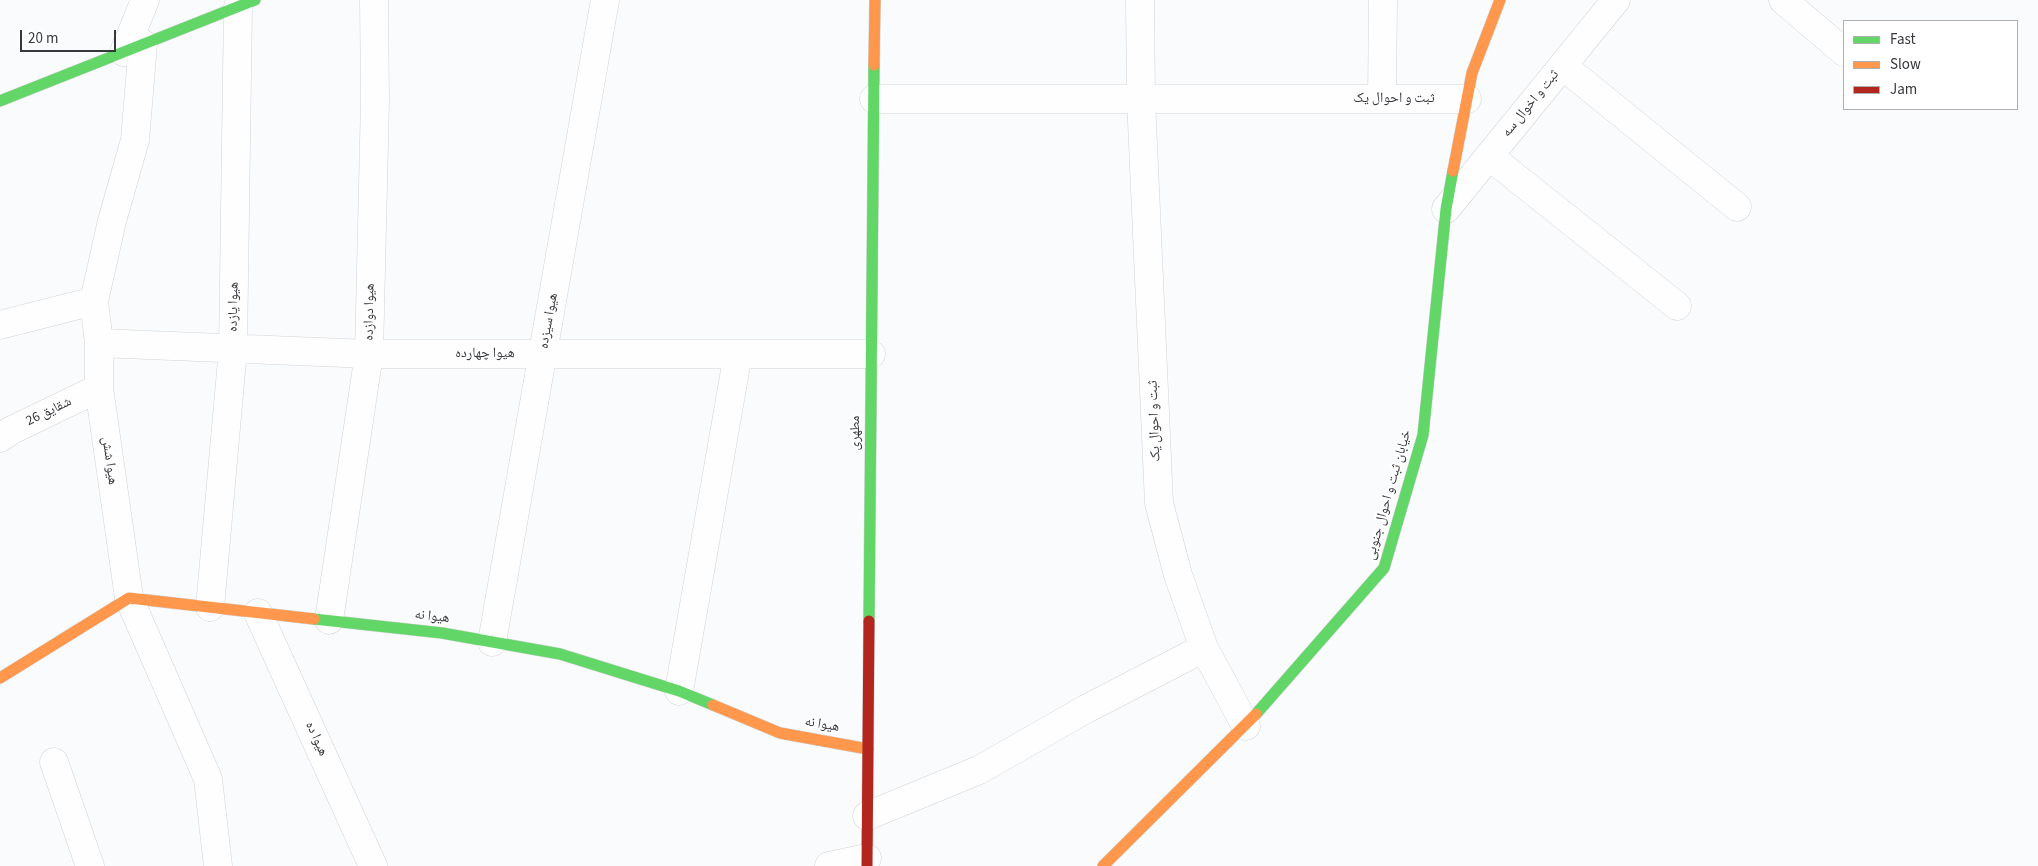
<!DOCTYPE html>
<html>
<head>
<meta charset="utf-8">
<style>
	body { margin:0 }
	#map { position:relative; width:2038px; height:866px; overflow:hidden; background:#f9fbfd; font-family:"Source Sans 3",sans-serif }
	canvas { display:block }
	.legend { position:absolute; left:1843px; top:20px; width:175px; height:90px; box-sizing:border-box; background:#fff; border:1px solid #afafb1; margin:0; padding:6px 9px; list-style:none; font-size:15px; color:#36383c }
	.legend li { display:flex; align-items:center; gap:10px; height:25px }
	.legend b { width:25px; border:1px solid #afafb1 }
	.scale { position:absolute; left:20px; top:30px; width:96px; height:22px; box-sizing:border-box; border:2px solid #36383c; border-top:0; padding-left:6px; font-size:15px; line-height:18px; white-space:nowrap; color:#36383c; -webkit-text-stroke:4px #fff; paint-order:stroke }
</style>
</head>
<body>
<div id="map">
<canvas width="2038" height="866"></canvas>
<ul class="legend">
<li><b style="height:6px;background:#63d668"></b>Fast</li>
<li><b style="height:6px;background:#ff974d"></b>Slow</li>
<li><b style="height:6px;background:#b3261e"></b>Jam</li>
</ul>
<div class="scale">20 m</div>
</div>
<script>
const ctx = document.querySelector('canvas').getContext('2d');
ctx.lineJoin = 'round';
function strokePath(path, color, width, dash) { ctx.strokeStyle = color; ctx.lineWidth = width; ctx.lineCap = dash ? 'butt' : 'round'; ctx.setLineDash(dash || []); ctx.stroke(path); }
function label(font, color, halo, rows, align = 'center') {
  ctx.font = font + ' "Source Sans 3","Noto Naskh Arabic",sans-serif'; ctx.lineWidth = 4.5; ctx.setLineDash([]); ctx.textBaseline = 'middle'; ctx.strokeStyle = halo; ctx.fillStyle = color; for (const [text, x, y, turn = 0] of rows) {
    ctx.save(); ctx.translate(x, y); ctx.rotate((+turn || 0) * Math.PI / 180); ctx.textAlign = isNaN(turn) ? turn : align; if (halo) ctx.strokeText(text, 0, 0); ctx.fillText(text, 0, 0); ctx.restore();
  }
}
const street = new Path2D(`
	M1140 0 1141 99 1159 503 1178 575 1204 648 1246 726
	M1783 0 1844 52
	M143 44 135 140 112 221 94 301 99 343V388L129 598 208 779 218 866
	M124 52 145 0
	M1563 66 1737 207
	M874 99H1467
	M1382 99 1383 0
	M1489 156 1677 306
	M1446 209 1616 0
	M0 325 94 301
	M99 343 369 354H871
	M0 438 10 431 99 388
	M210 607 233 349 238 7
	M258 613 373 866
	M329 620 369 354 375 100 374 0
	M492 642 605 0
	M679 691 738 354
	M54 762 90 866
	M867 816 979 770 1086 709 1204 648
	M829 866 867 858`);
const fast = new Path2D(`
	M0 101 255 0
	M314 619 442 633 560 654 679 691 713 705
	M869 621 874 65
	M1256 714 1384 568 1423 435 1446 209 1453 171`);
const slow = new Path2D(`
	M874 65 875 0
	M1453 171 1472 73 1500 0
	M0 678 129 598 314 619
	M713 705 780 733 868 749
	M1103 866 1256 714`);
const jam = new Path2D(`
	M867 866 869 621`);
strokePath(street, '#d1d3d5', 29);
strokePath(fast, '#d1d3d5', 12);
strokePath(slow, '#d1d3d5', 12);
strokePath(jam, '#d1d3d5', 12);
strokePath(street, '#fefeff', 28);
strokePath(fast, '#63d668', 11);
strokePath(slow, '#ff974d', 11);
strokePath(jam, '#b3261e', 11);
label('14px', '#36383c', '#fff', [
	["ثبت و احوال یک",1394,99],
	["ثبت و اخوال سه",1531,104,-51],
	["هیوا یازده",234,307,-89],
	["هیوا دوازده",370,312,-89],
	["هیوا سیزده",549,321,-80],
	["هیوا چهارده",485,354],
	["شقایق 26",49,412,-26],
	["ثبت و احوال یک",1155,421,-92],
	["مطهری",856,433,-90],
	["هیوا شش",109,461,82],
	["خیابان ثبت و احوال جنوبی",1389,495,-74],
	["هیوا نه",432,617,7],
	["هیوا نه",822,725,10],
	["هیوا ده",316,739,66]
]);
</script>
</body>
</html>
